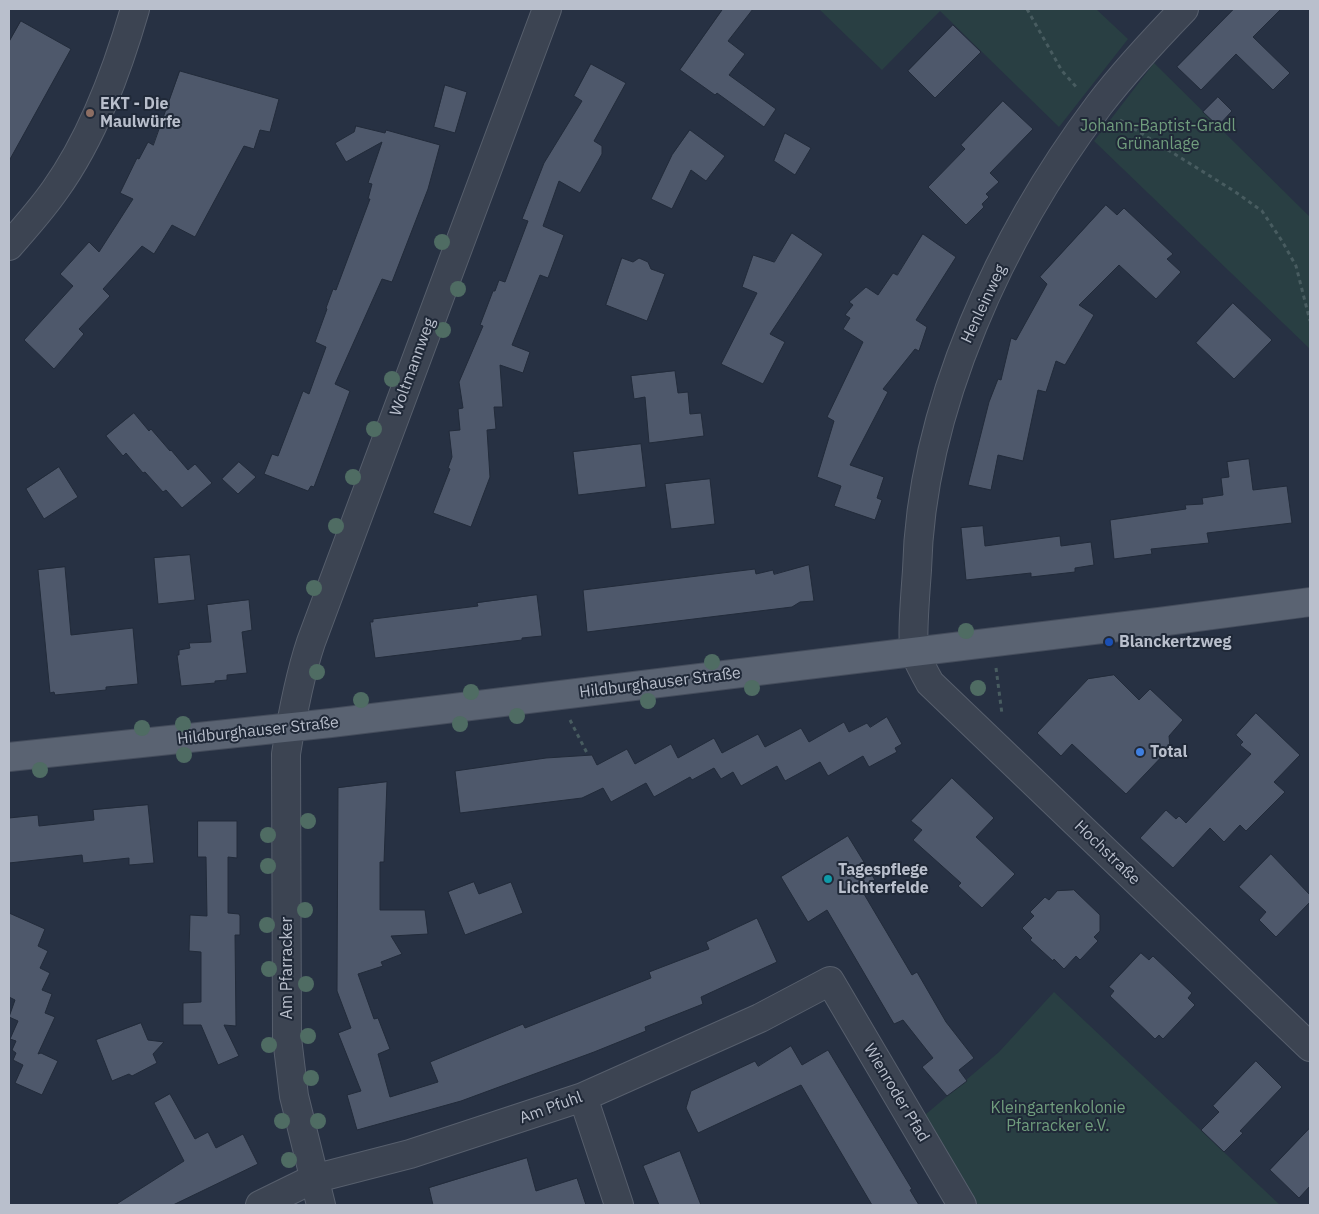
<!DOCTYPE html>
<html>
<head>
<meta charset="utf-8">
<style>
	body { margin:0 }
	#map { position:relative; width:1319px; height:1214px; overflow:hidden; background:#273143; font-family:"IBM Plex Sans",sans-serif }
	canvas { display:block }
	.frame { position:absolute; inset:0; border:10px solid #b9bfcc; pointer-events:none }
</style>
</head>
<body>
<div id="map">
<canvas width="1319" height="1214"></canvas>
<div class="frame"></div>
</div>
<script>
const ctx = document.querySelector('canvas').getContext('2d');
ctx.lineJoin = 'round';
function fillPath(path, color) { ctx.fillStyle = color; ctx.fill(path, 'evenodd'); }
function strokePath(path, color, width, dash) { ctx.strokeStyle = color; ctx.lineWidth = width; ctx.lineCap = dash ? 'butt' : 'round'; ctx.setLineDash(dash || []); ctx.stroke(path); }
function label(font, color, halo, rows, align = 'center') {
  ctx.font = font + ' "IBM Plex Sans",sans-serif'; ctx.lineWidth = 4; ctx.setLineDash([]); ctx.textBaseline = 'middle'; ctx.strokeStyle = halo; ctx.fillStyle = color; for (const [text, x, y, turn = 0] of rows) {
    ctx.save(); ctx.translate(x, y); ctx.rotate((+turn || 0) * Math.PI / 180); ctx.textAlign = isNaN(turn) ? turn : align; if (halo) ctx.strokeText(text, 0, 0); ctx.fillText(text, 0, 0); ctx.restore();
  }
}
fillPath(new Path2D(`
	M819 9H1096L1128 39 1059 127 940 11 882 70Z
	M1154 63 1310 217V349L1094 141Z
	M1054 992 1280 1205H978L925 1115 999 1052Z`), '#293f43');
const building = new Path2D(`
	M723 9H753L728 41 745 54 729 75 776 109 764 127 717 93 715 95 680 70Z
	M1234 9H1281L1253 37 1290 73 1273 90 1236 54 1201 90 1177 67Z
	M21 21 71 49 9 161V42Z
	M953 25 981 52 935 98 908 71Z
	M591 64 626 83 594 141 602 146V154L593 170 580 193 559 181 543 226 564 235 548 278 540 275 512 345 530 352 523 373 500 365 503 407H494L496 429 487 430 490 477 471 527 433 513 450 469 448 468 452 457 449 431 460 430 458 409 463 408 459 382 483 326 480 325 493 291H495L499 280 505 282 528 221 522 219 544 163 582 101 574 96Z
	M180 71 279 99 270 132 260 130 254 149 244 146 195 237 172 225 154 254 142 246 103 289 110 296 79 329 84 334 54 369 24 340 73 286 60 274 89 242 99 252 133 199 120 193 137 158 139 159 148 142 153 145Z
	M445 85 467 92 455 133 434 127Z
	M1218 97 1232 111 1218 126 1203 112Z
	M1003 101 1033 129 990 173 999 182 986 194 989 197 982 204 984 207 966 225 928 187 965 149 961 145Z
	M356 126 385 133 386 130 440 145 428 189 392 282 382 279 335 384 350 391 314 487 311 486 308 491 264 474 272 454 278 456 303 391 309 394 326 347 315 342 327 309 326 308 333 289 336 290 370 199H368L372 184 368 183 382 142 346 162 335 143 354 132Z
	M690 130 725 156 706 181 691 170 672 209 651 199 672 155Z
	M785 133 811 148 795 175 774 161Z
	M1106 205 1117 215 1124 208 1173 254 1167 259 1181 272 1156 299 1119 265 1079 305 1094 315 1065 365 1056 361 1046 392 1038 390 1023 461 998 455 991 490 968 485 989 402 998 379 1001 380 1011 338 1016 340 1047 284 1040 277Z
	M792 233 823 254 770 334 785 342 763 384 721 364 757 293 742 287 753 255 774 262Z
	M923 234 956 257 916 320 927 327 919 351 915 349 883 389 888 392 850 465 884 477 877 498 882 500 875 520 834 506 841 486 817 477 834 421 827 417 863 342 843 329 850 318 845 315 853 305 849 302 866 287 878 295 893 273 897 275Z
	M622 258 633 262 639 258 648 262 651 269 665 274 647 321 606 305Z
	M1233 303 1272 340 1234 379 1196 343Z
	M675 371 678 393 688 392 690 414 701 413 704 436 649 443 645 397 634 399 631 376Z
	M134 413 149 431 151 429 170 451 171 450 188 470 195 464 212 483 182 508 166 490 163 492 145 472 143 473 126 453 123 456 106 436Z
	M641 444 646 487 578 495 573 452Z
	M1249 459 1253 490 1287 486 1292 523 1207 533 1209 543 1151 549 1152 554 1114 559 1110 520 1186 509 1185 505 1203 504 1202 498 1223 495 1221 478 1229 477 1227 462Z
	M239 462 256 477 238 494 222 479Z
	M59 467 78 497 44 519 26 489Z
	M710 479 715 524 671 529 665 484Z
	M983 526 985 546 1060 536 1061 546 1091 542 1094 565 1075 568V572L1031 577V573L966 580 961 528Z
	M190 555 195 600 158 604 154 558Z
	M809 565 814 601 800 602 792 607 587 632 583 590 755 569 756 574 773 570 774 574Z
	M65 567 71 635 133 628 138 684 106 687V690L55 695 54 692 50 693 38 570Z
	M537 595 542 636 522 638V640L375 658 370 622H373V619L478 606 477 603Z
	M249 600 252 630 242 632 247 673 227 675V680L215 681V683L181 686 177 655H179V650L190 648 189 643 211 642 207 605Z
	M1114 675 1139 700 1150 689 1183 720 1169 736 1170 748 1126 794 1072 744 1061 756 1037 733 1088 679Z
	M1256 713 1300 755 1274 782 1285 792 1246 831 1240 825 1224 842 1210 828 1173 868 1140 838 1166 810 1176 819 1179 816 1186 823 1251 754 1240 745 1243 742 1236 735Z
	M887 717 902 744 895 748 897 752 869 767 863 756 828 776 820 762 785 781 777 766 741 786 733 772 721 779 714 768 692 780 690 777 654 797 646 783 611 802 603 788 582 798 460 813 455 771 546 758 592 755 597 765 627 749 635 764 671 744 678 758 714 738 722 753 758 734 765 747 801 728 809 742 844 722 849 732 867 723 870 727Z
	M952 778 994 818 976 837 1015 874 982 908 958 886 961 883 913 840 922 830 911 821Z
	M387 782 384 862H380V910H425L428 934 391 936 402 954 381 962 383 966 358 974 374 1019 378 1018 390 1049 378 1054 390 1097 438 1082 430 1062 523 1024 525 1028 651 978 649 972 709 949 706 942 757 918 777 962 701 997 703 1004 645 1027 646 1031 594 1052 461 1101 357 1130 347 1095 361 1091 338 1033 351 1028 337 991 338 788Z
	M148 805 154 863 129 865V858L83 863 82 855 9 863V818L38 815 39 826 94 820 93 810Z
	M198 821H237V858L228 857V913L239 914 240 916V935H235L236 1026 224 1025 239 1056 218 1065 201 1025H183V1003L201 1002V952L189 951 190 915 207 916 206 857H198Z
	M848 836 875 880 861 889 912 975 917 972 946 1022 974 1058 959 1070 967 1081 947 1096 922 1067 933 1058 903 1020 894 1024 827 910 808 922 781 877Z
	M1271 854 1310 895V902L1276 937 1259 920 1266 912 1239 887Z
	M474 882 479 894 511 882 523 913 465 935 448 892Z
	M1074 890 1100 915V931L1094 937 1098 941 1080 960 1076 956 1064 969 1054 959 1053 961 1030 940 1032 938 1022 928 1034 916 1030 912 1045 897 1049 900 1057 891Z
	M9 913 45 929 38 946 48 951 40 968 50 973 42 990 52 994 45 1013 55 1017 38 1054 41 1053 58 1061 42 1095 15 1083 23 1065 13 1060 16 1053 12 1050 16 1041 10 1039 18 1021 9 1017 15 1000 9 997Z
	M1141 953 1149 960 1153 956 1192 993 1188 998 1195 1005 1163 1039 1159 1035 1155 1039 1110 996 1114 991 1109 987Z
	M141 1023 148 1040 164 1042 153 1054 157 1063 132 1076 129 1074 112 1081 96 1040Z
	M791 1046 802 1065 828 1050 912 1189 910 1190 919 1205H872L801 1085 698 1133 686 1108 691 1091 755 1061 758 1066Z
	M1256 1061 1282 1087 1240 1131 1243 1133 1224 1152 1201 1130 1219 1112 1213 1106Z
	M170 1094 195 1139 208 1132 216 1148 243 1134 258 1164 173 1205H115L184 1161 154 1103Z
	M1310 1128V1186L1299 1198 1270 1170Z
	M680 1151 701 1205H659L643 1166Z
	M527 1158 536 1191 577 1178 586 1205H433L429 1188Z`);
fillPath(building, '#4e586b');
strokePath(building, '#222b3a', 1);
const minor = new Path2D(`
	M1184 9C1154 40 1125 71 1099 105 1002 234 921 407 917 570 916 586 911 641 915 653 919 663 925 674 930 683L1310 1047
	M9 246C25 228 41 210 55 190 93 137 117 71 135 9
	M583 1097 619 1205
	M260 1205 313 1179 410 1154 583 1097 760 1018 830 981 962 1205
	M321 1205 294 1096 287 1038 286 754C292 716 299 678 311 642L547 9`);
const major = new Path2D(`
	M9 757 331 723 1159 622 1310 602`);
strokePath(minor, '#575f6d', 30);
strokePath(major, '#454d5c', 30);
strokePath(new Path2D(`
	M1027 9 1062 71 1078 89
	M1120 120 1234 191 1262 211 1282 241 1296 266 1310 321
	M996 668 1002 714
	M570 720 588 755`), '#485c60', 3, [4, 4]);
strokePath(minor, '#3c4452', 28);
strokePath(major, '#5a6372', 28);
ctx.fillStyle = '#4f6c63';
for (const [x, y] of [
	[442,242],
	[458,289],
	[443,330],
	[392,379],
	[374,429],
	[353,477],
	[336,526],
	[314,588],
	[966,631],
	[712,662],
	[317,672],
	[752,688],
	[978,688],
	[471,692],
	[361,700],
	[648,701],
	[517,716],
	[183,724],
	[460,724],
	[142,728],
	[184,755],
	[40,770],
	[308,821],
	[268,835],
	[268,866],
	[305,910],
	[267,925],
	[269,969],
	[306,984],
	[308,1036],
	[269,1045],
	[311,1078],
	[282,1121],
	[318,1121],
	[289,1160]
]) { ctx.beginPath(); ctx.arc(x, y, 8, 0, 2 * Math.PI); ctx.fill(); }
for (const [x, y, r, color] of [
	[90,113,5,"#8d6e63"],
	[1109,642,5,"#1a4fb4"],
	[1140,752,5,"#3f7fe0"],
	[828,879,5,"#0f9aa8"]
]) { const dot = new Path2D(); dot.arc(x, y, r, 0, 2 * Math.PI); ctx.fillStyle = color; ctx.fill(dot); strokePath(dot, '#202938', 2); }
label('bold 16px', '#b9bfcc', '#202938', [
	["EKT - Die",100,104],
	["Maulwürfe",100,122],
	["Blanckertzweg",1119,642],
	["Total",1150,752],
	["Tagespflege",838,870],
	["Lichterfelde",838,888]
], 'left');
label('16px', '#709d7d', '#202938', [
	["Johann-Baptist-Gradl",1158,126],
	["Grünanlage",1158,144],
	["Kleingartenkolonie",1058,1108],
	["Pfarracker e.V.",1058,1126]
]);
label('16px', '#b9bfcc', '#202938', [
	["Henleinweg",984,304,-65],
	["Woltmannweg",413,367,-70],
	["Hildburghauser Straße",660,683,-7],
	["Hildburghauser Straße",258,731,-6],
	["Hochstraße",1107,853,44],
	["Am Pfarracker",287,968,-90],
	["Wienroder Pfad",896,1093,59],
	["Am Pfuhl",551,1108,-20]
]);
</script>
</body>
</html>
